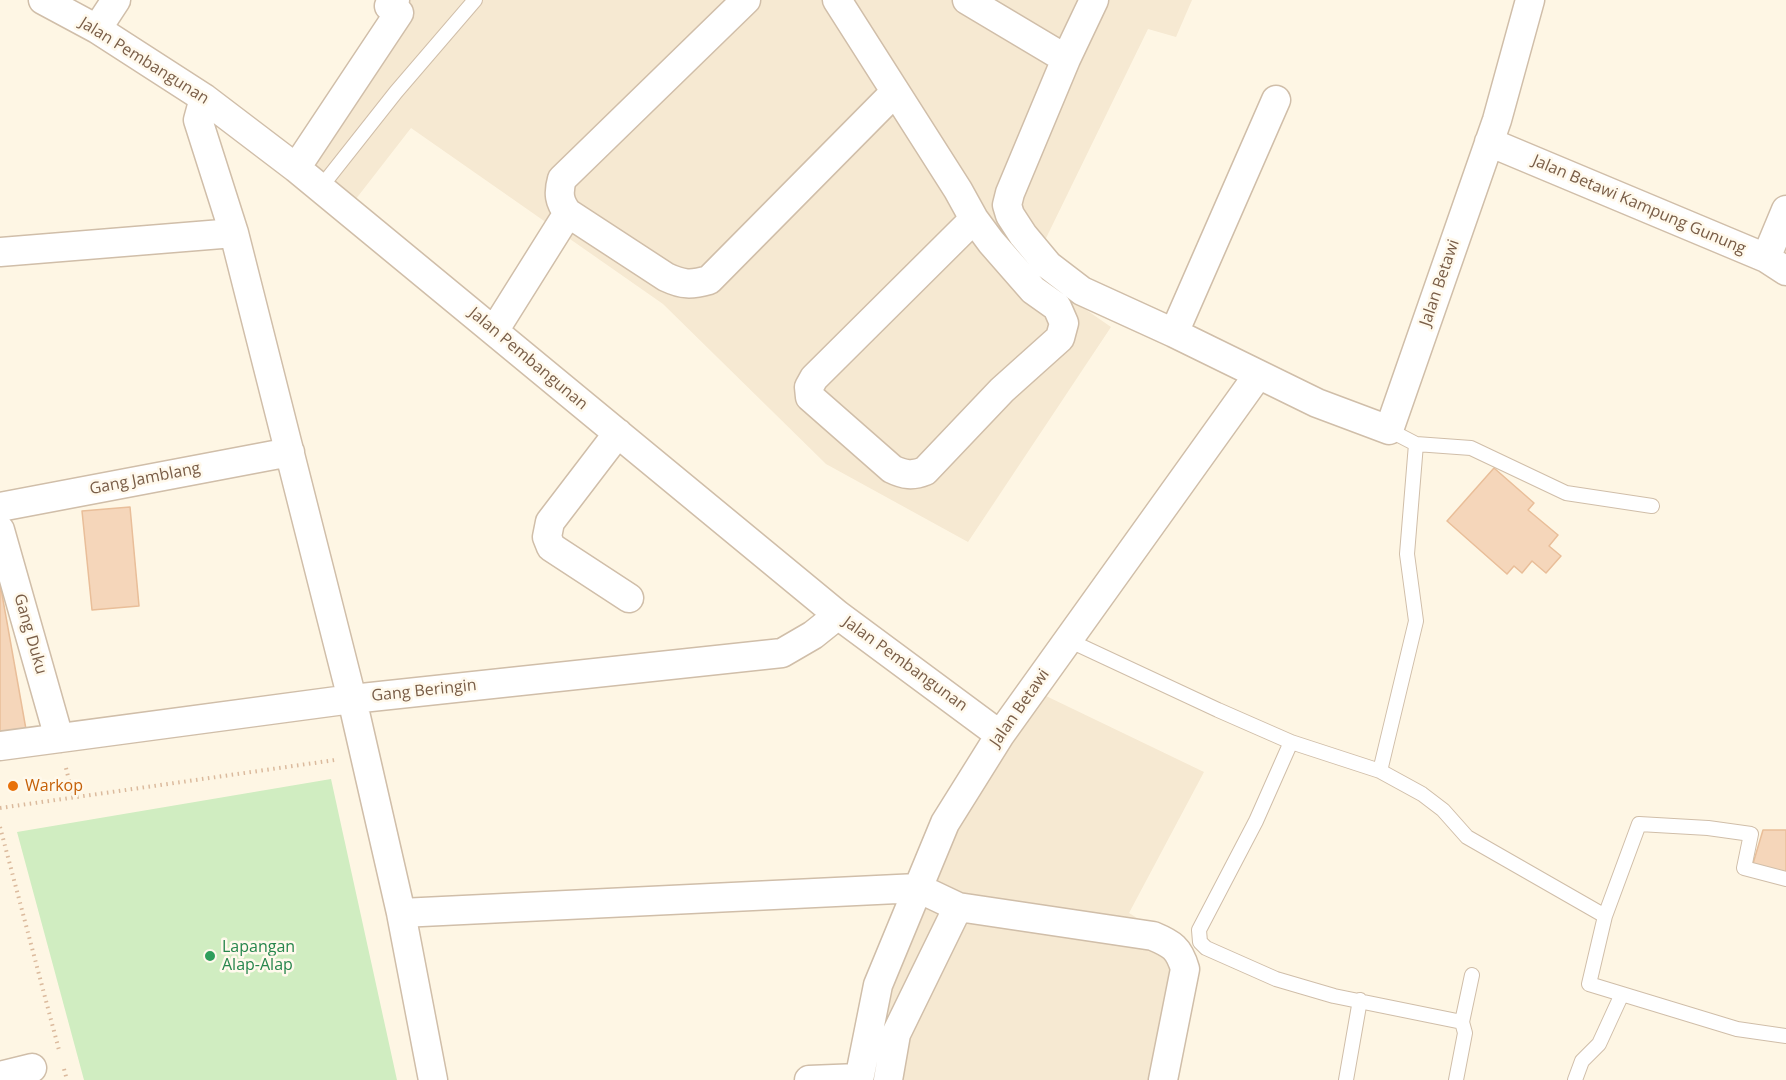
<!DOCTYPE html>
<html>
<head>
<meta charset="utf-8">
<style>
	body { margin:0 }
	canvas { display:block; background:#fef6e4 }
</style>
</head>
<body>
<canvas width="1786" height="1080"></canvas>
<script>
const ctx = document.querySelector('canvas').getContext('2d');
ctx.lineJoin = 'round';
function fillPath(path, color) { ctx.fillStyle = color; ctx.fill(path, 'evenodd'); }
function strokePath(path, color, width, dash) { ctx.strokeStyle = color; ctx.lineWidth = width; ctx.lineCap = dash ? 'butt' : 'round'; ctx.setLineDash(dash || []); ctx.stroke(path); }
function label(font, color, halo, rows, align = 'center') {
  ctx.font = font + ' "Open Sans",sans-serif'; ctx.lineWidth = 5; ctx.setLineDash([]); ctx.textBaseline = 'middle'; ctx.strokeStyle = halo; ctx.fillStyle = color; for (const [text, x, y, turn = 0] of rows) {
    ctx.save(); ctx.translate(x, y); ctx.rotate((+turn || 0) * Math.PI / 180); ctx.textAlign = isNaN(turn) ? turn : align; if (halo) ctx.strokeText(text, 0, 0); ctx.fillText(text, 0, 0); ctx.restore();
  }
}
fillPath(new Path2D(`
	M409 0H1192L1176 37 1148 29 1030 271 1111 327 968 542 826 464 663 304 411 128 352 204 288 161Z
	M1044 695 1204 772 1129 913 1184 947 1163 1080H868L888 972 958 807Z`), '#f6e9d2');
fillPath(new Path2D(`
	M331 779 397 1080H84L17 832Z`), '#d0edc1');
const building = new Path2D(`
	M1494 468 1534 503 1528 510 1558 535 1549 546 1561 556 1546 573 1532 561 1522 573 1514 566 1507 574 1447 521Z
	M130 507 139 606 92 610 82 511Z
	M0 583 27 735 0 739Z
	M1763 830H1786V876L1752 867Z`);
fillPath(building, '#f5d6ba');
strokePath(building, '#e9be99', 1.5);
const lane = new Path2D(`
	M321 187 396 92 475 0
	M1389 430 1416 444 1471 448 1566 493 1652 506
	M1068 640 1218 710 1291 742 1380 771 1422 794 1443 810 1467 837 1605 916
	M1291 742 1256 821 1199 930 1200 942 1206 948 1276 979 1334 996 1462 1022
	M1380 771 1416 621 1407 554 1416 444
	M1786 879 1744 868 1751 834 1708 828 1639 824 1605 916 1589 984 1737 1029 1786 1036
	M1346 1080 1360 1000
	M1456 1080 1465 1033 1462 1022 1472 975
	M1575 1080 1582 1061 1599 1044 1622 994`);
const street = new Path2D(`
	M43 0 97 29 204 98 296 168 838 615 1000 735
	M837 0 958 190 974 219 991 242 1033 290 1057 307 1064 323 1060 338 1002 390 925 471C913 476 904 475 892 469L810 397 809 387 814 378 974 219
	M967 0 1066 59
	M1094 0 1066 59 1010 193 1007 205 1010 215 1023 235 1048 265 1082 291 1174 333 1317 403 1389 430 1497 120 1530 0
	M97 29 116 0
	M204 98 198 120 234 233 352 699 401 913 433 1080
	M1489 142 1766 258 1786 271
	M296 168 399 13 389 6 395 0
	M568 213 666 277C683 285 691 285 709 280L895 92
	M0 252 234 233
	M1766 258 1786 210
	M494 331 568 213C559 202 558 193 562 179L746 0
	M1174 333 1276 100
	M618 433 550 522 547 537 551 547 629 598
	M0 507 290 452
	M0 530 59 738
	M0 746 352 699 782 653 813 635 838 615
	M401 913 918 888 958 907 1153 936C1172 944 1179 948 1185 969L1163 1080
	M0 1076 32 1068
	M809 1080 859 1078
	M859 1080 878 985 945 823 1000 735 1258 375
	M888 1080 896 1034 958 907`);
strokePath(lane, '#d0bea9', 16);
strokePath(street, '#d0bea9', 31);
strokePath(new Path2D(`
	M66 768 73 797
	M0 808 335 760
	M0 827 59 1050
	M64 1069 67 1080`), '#dbba9d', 4, [1.5, 4.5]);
strokePath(lane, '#fff', 14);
strokePath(street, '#fff', 28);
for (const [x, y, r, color] of [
	[13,786,6,"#e8710a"],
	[210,956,6,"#2e9e5b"]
]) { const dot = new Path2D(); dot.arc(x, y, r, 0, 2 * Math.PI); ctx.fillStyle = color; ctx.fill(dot); strokePath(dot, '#fff9ec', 2); }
label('16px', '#795d47', '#fff9ec', [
	["Jalan Pembangunan",144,61,32],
	["Jalan Betawi Kampung Gunung",1639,205,23],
	["Jalan Betawi",1440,283,-71],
	["Jalan Pembangunan",528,359,40],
	["Gang Jamblang",145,479,-11],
	["Gang Duku",30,634,74],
	["Jalan Pembangunan",905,664,36],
	["Gang Beringin",424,691,-6],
	["Jalan Betawi",1020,708,-55]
]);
label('16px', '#c56008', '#fff9ec', [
	["Warkop",25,786]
], 'left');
label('16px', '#27864d', '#fff9ec', [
	["Lapangan",222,947],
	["Alap-Alap",222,965]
], 'left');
</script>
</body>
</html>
